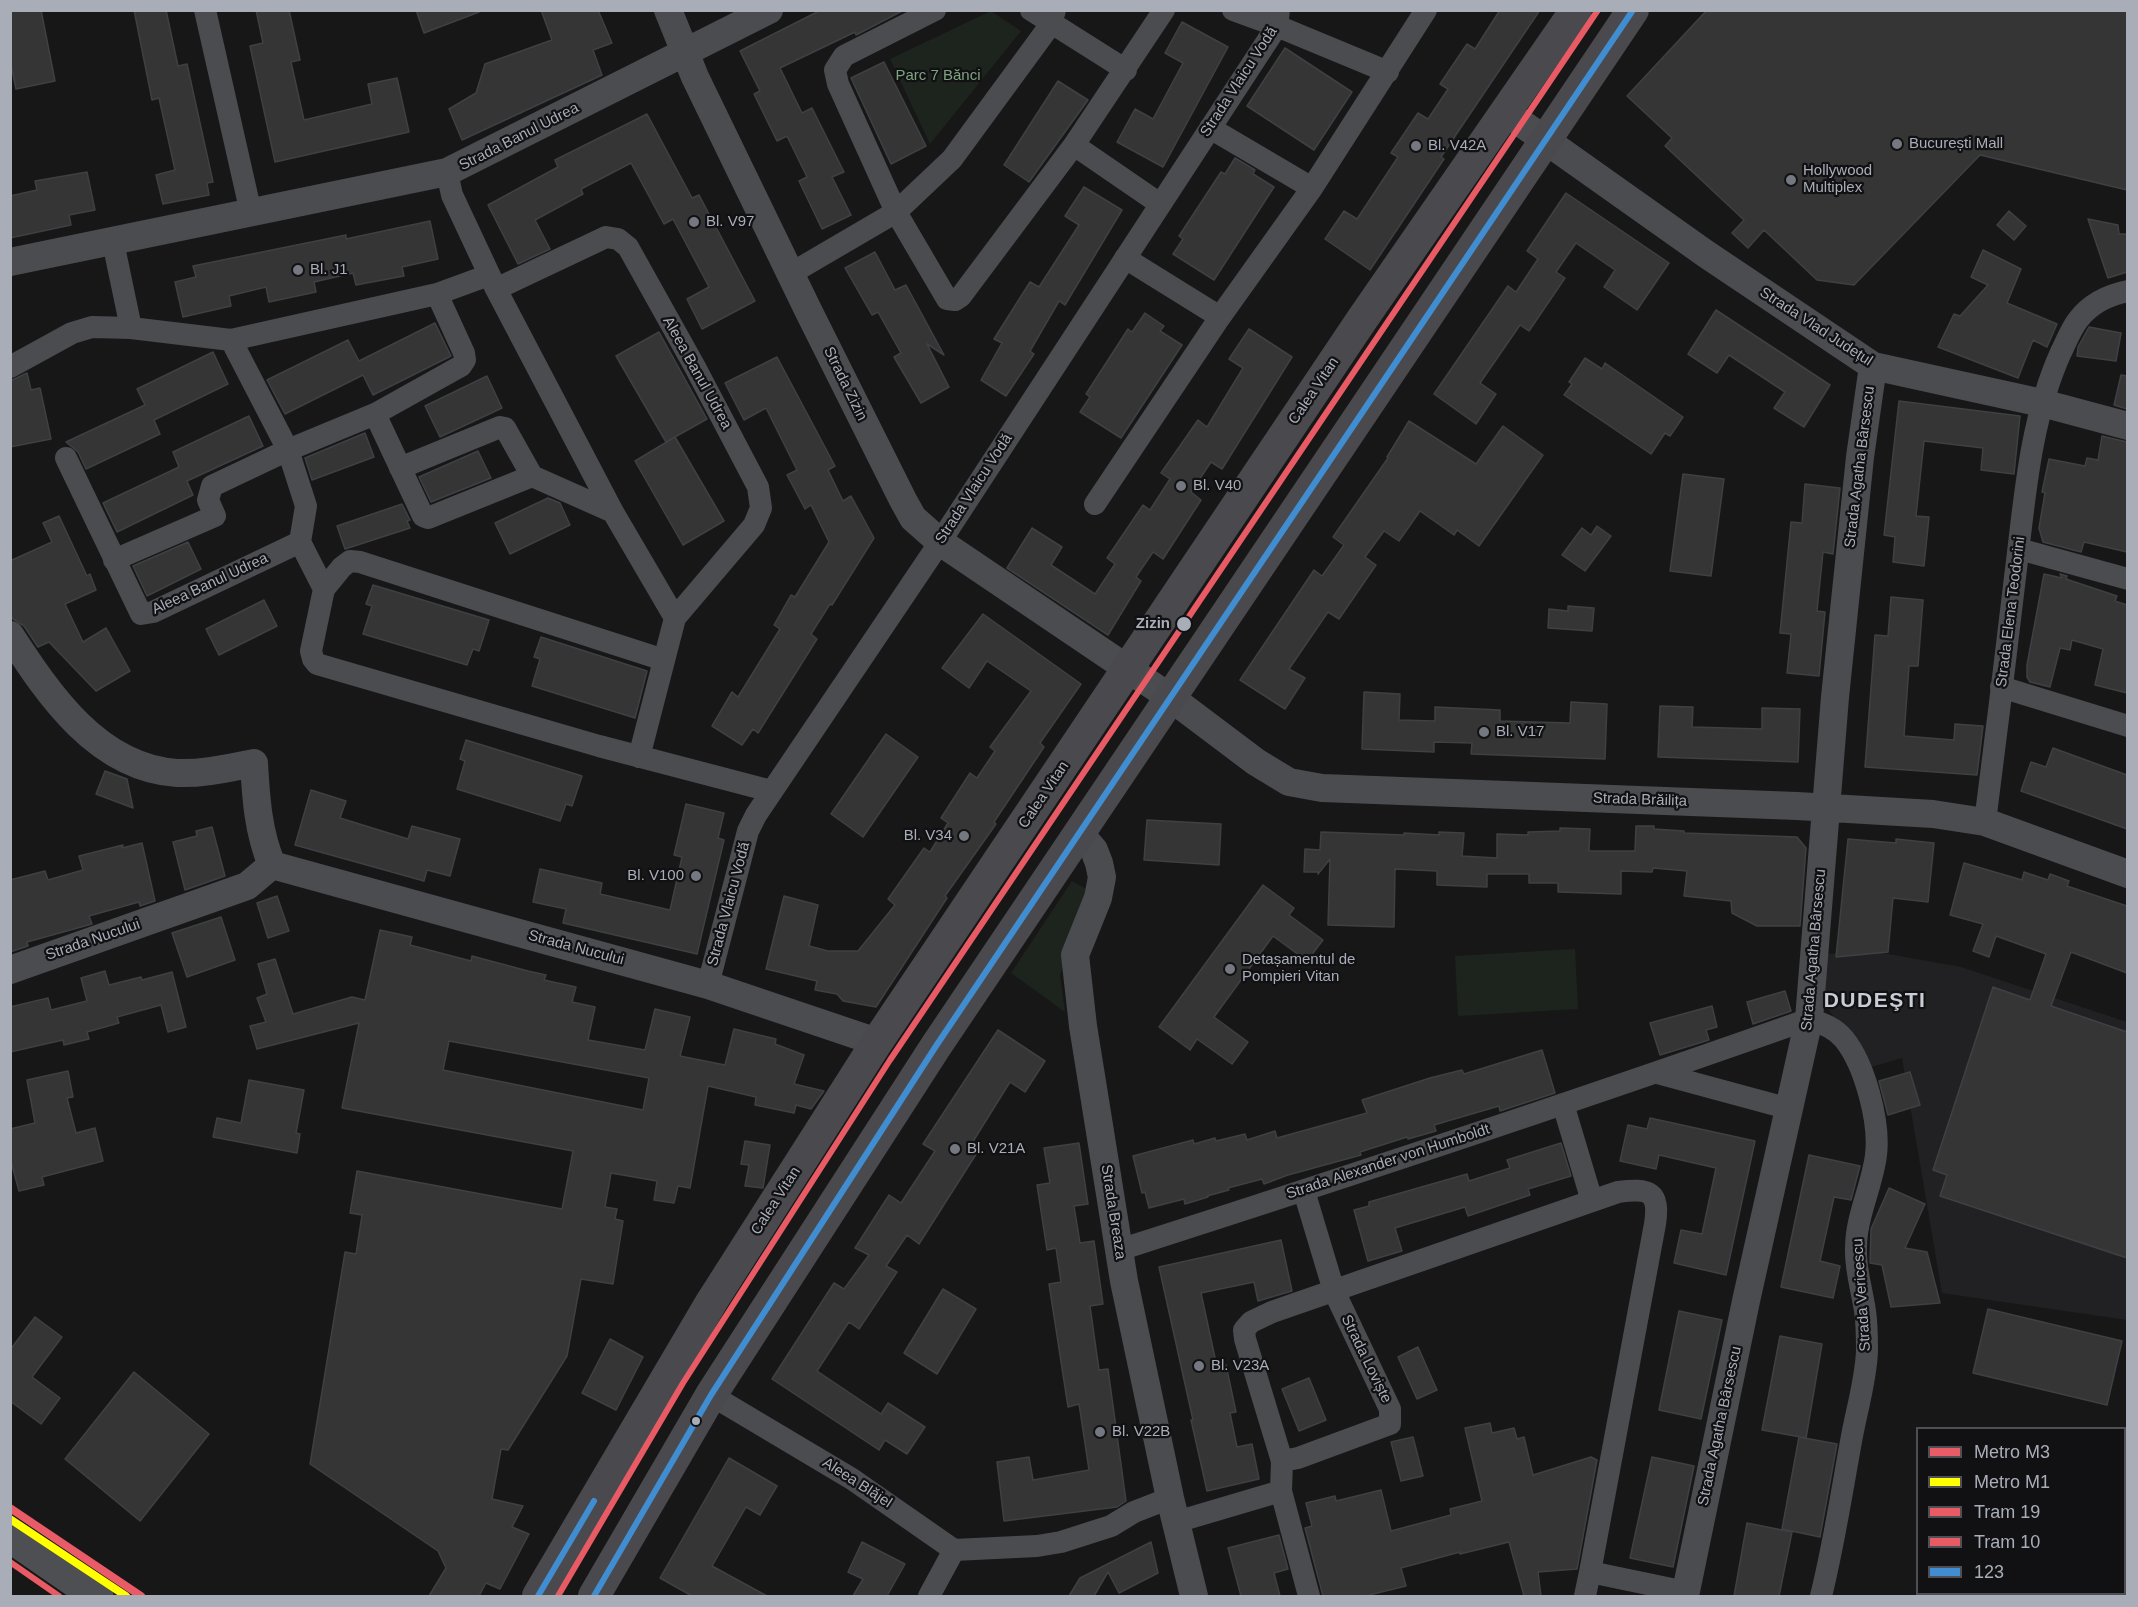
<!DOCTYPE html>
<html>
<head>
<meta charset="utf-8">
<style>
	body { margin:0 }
	#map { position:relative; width:2138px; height:1607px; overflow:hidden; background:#171717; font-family:Arial,sans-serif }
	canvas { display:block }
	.frame { position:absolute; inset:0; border:12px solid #a8adb8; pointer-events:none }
	.legend { position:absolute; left:1916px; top:1427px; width:210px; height:168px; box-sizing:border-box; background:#111113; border:2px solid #4d4f55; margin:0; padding:8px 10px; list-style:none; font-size:18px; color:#a8adb8 }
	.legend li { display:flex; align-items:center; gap:12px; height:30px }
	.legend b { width:30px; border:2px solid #4d4f55 }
</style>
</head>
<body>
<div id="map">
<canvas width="2138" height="1607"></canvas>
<div class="frame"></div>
<ul class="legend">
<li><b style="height:8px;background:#e85b67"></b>Metro M3</li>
<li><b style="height:8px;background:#ff0"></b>Metro M1</li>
<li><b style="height:8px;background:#e85b65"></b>Tram 19</li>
<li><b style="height:8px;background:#e85b65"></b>Tram 10</li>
<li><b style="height:8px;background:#408ed1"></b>123</li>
</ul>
</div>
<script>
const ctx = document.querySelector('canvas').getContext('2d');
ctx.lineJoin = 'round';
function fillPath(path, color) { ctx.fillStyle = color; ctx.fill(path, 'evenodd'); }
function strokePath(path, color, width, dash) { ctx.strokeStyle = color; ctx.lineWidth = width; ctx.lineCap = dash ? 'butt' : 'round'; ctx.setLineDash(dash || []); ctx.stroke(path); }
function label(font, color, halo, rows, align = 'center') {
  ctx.font = font + ' Arial,sans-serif'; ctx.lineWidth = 4.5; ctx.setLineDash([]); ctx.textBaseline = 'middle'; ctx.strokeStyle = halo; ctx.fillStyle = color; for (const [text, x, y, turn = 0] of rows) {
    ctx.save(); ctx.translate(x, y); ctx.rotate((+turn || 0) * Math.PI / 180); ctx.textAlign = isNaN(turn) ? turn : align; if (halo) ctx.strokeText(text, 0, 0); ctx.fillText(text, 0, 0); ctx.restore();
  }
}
fillPath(new Path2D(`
	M1877 952 1961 967 2127 1022V1320L1942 1293 1902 1058 1868 1068 1861 1052 1824 1004 1823 954Z`), '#212123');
fillPath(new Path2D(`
	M991 11 1021 31 930 144 890 59Z
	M1072 881 1095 894 1087 907 1060 975 1065 1012 1011 973Z
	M1575 949 1578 1009 1458 1016 1455 956Z`), '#1d241e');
const building = new Path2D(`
	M10 10H41L55 81 16 89 10 60Z
	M134 10H166L178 66 187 64 213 182 207 183 209 195 163 204 156 175 175 170 159 98 152 100Z
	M256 10H289L300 60 291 62 304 120 372 104 368 84 397 78 409 132 275 162 250 46 263 43Z
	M416 10H479V12L424 33Z
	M541 10H598L612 43 593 50 602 75 462 140 449 109 476 93 485 64 552 40Z
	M821 10H904L856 35 855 32 780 68 802 113 812 108 844 172 832 177 851 215 822 229 799 181 807 177 787 136 777 141 754 94 760 91 740 51Z
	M1500 10H1540L1441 157 1444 159 1370 270 1325 239 1344 211 1357 219 1398 157 1391 153 1418 113 1428 119 1448 89 1440 84 1467 44 1475 49Z
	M1707 10H2127V190L1980 155 1854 285 1817 280 1764 230 1748 248 1732 233 1744 220 1665 146 1672 138 1627 96Z
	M1182 22 1228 47 1163 167 1117 142 1135 109 1153 119 1183 63 1165 53Z
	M1285 48 1352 92 1314 150 1247 106Z
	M884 62 926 146 891 164 851 78Z
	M1058 81 1088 100 1029 182 1004 165Z
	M647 114 692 198 699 195 755 301 702 329 687 299 709 287 673 219 664 224 631 163 581 189 583 194 535 220 550 249 518 264 488 205 558 167 555 160Z
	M1235 158 1255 170 1253 174 1274 187 1214 280 1173 254 1183 239 1179 236 1221 172 1225 174Z
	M87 172 95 210 69 215 71 225 10 238V196L37 190 35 181Z
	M1084 187 1122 210 1065 305 1059 301 1030 351 1034 354 1006 396 981 380 1002 343 994 339 1030 282 1039 287 1079 225 1065 216Z
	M1566 193 1669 263 1637 310 1604 287 1615 270 1576 243 1556 272 1565 278 1529 331 1520 325 1480 383 1496 394 1476 424 1434 394 1508 286 1516 292 1538 259 1527 251Z
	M2009 211 2026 226 2014 240 1997 225Z
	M2088 219 2118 225 2119 234H2127V272L2108 278Z
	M430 221 438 259 402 267 404 276 356 285 353 273 314 282 316 292 269 302 266 287 229 296 231 306 183 317 175 282 196 277 193 266 346 235V239Z
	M1983 250 2021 269 2007 303 2057 324 2047 347 2033 340 2018 378 1938 347 1954 314 1960 316 1988 285 1971 277Z
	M875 252 895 290 906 285 944 355 927 344 949 387 921 403 894 357 901 353 878 312 872 315 845 268Z
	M1716 310 1830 385 1804 427 1774 408 1785 392 1729 355 1717 373 1688 354Z
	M1145 313 1164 326 1160 331 1182 345 1121 438 1080 412 1090 397 1086 394 1128 329 1132 332Z
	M435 323 451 356 373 395 363 375 285 414 267 380 348 340 359 361Z
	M2089 327 2121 333 2116 361 2077 356 2078 347Z
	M1249 329 1292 357 1222 469 1211 462 1191 492 1201 500 1163 559 1153 552 1136 577 1141 581 1108 635 1007 568 1032 528 1062 547 1051 565 1095 594 1115 564 1107 558 1143 505 1150 510 1170 479 1161 473 1198 420 1207 427 1243 368 1229 359Z
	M659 332 707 419 666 442 616 356Z
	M213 352 228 384 154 420 160 434 86 469 78 452 66 442 145 405 137 389Z
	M777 357 835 466 828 470 843 501 851 496 874 538 832 605 830 604 811 634 817 639 758 733 753 729 742 745 712 726 732 692 738 697 780 629 774 625 791 595 795 597 829 542 811 505 805 509 787 475 797 470 766 408 744 420 725 383Z
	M1585 358 1602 369 1605 363 1683 417 1670 436 1665 433 1651 454 1564 395 1572 384 1569 382Z
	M27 373 31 390 40 388 51 439 10 447V381Z
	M2121 375 2127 376V409L2114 405Z
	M487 376 502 408 440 437 425 406Z
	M1899 401 2020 416 2014 474 1981 470 1983 448 1924 441 1916 516 1929 517 1924 566 1893 562 1895 537 1884 535Z
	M249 416 263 446 187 481 193 495 117 532 103 503 179 467 173 452Z
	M1409 421 1476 464 1503 426 1543 455 1479 546 1457 530 1454 535 1420 511 1399 541 1384 531 1365 557 1376 565 1339 619 1328 612 1289 669 1305 678 1285 709 1240 680 1314 570 1322 576 1344 545 1333 537 1388 458 1387 457Z
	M365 433 374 457 312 480 305 458Z
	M2102 436 2127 442V552L2084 542 2081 552 2043 542 2039 528 2045 493 2042 492 2049 459 2085 466 2087 458 2098 460Z
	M675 437 724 521 683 545 635 461Z
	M478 451 491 478 431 502 419 477Z
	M1683 474 1724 479 1711 576 1670 571Z
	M1805 484 1840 488 1833 554 1823 552 1817 611 1825 612 1819 676 1787 673 1791 634 1780 633 1791 522 1802 523Z
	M548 498 560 503 570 525 510 554 495 523Z
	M402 504 410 520 407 521 410 528 345 549 337 526Z
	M59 516 87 576 90 574 96 590 65 604 83 642 106 628 130 671 96 691 49 642 38 647 24 626 13 619 10 613V561L52 542 43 523Z
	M1597 526 1611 536 1585 571 1562 555 1582 528 1591 535Z
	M188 542 201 569 147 596 133 566Z
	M2044 574 2062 578 2060 574 2067 576 2066 579 2117 596 2115 601 2127 605V693L2095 685 2103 649 2072 640 2070 650 2060 648 2050 687 2030 682 2027 677V665Z
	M373 585 489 620 479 651 473 649 467 665 363 634 372 606 366 604Z
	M1891 597 1923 600 1918 666H1909L1904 736 1954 740 1955 724 1983 726 1977 775 1865 767 1875 635 1888 636Z
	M264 600 277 626 219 655 206 629Z
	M1568 606 1594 608 1592 631 1548 628 1549 609 1568 611Z
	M983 614 1081 684 1040 743 1044 747 994 822 996 824 945 896 947 898 876 1007 843 1001 837 994 815 990 817 981 766 969 784 896 818 905 809 946 828 951H858L895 905 888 899 924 848 930 852 948 823 941 818 970 773 977 778 995 751 990 747 1031 691 987 661 969 688 942 668Z
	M541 637 647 671 635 718 532 686 540 659 534 657Z
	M1364 692 1400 694 1399 720 1435 721V707L1500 710V721L1570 723 1571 702 1607 704 1605 759 1471 754 1472 743 1434 742V752L1362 749Z
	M1660 706 1693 707 1692 727 1762 729V708L1800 709 1798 762 1658 757Z
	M886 734 918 757 863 837 831 814Z
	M466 740 582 776 572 806 566 804 560 821 457 789 465 761 460 759Z
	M2053 748 2127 775V829L2021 791 2031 762 2046 767Z
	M105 771 127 779 133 808 96 794Z
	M311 790 346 801 340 818 408 839 412 826 460 839 450 876 427 870 424 881 295 845Z
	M686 804 724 813 718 838 724 840 697 954 563 923 566 909 533 902 540 869 602 883 600 894 670 910 682 857 674 855Z
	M1147 820 1221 824 1219 865 1144 860Z
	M1636 826H1654V829L1684 831V833L1797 837 1806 848 1800 926H1757L1732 913 1731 901 1684 896 1687 871 1653 868 1652 872 1621 871V894L1558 892V883H1529V874H1487V887L1437 885V871L1395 869 1394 927 1328 925 1330 859 1318 874V872H1304L1305 849 1320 850 1321 832 1404 835V833L1439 835V832L1464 833 1462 856 1497 858V834L1528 835V832L1560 831V828L1590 829 1589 851H1635Z
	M212 827 225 876 185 890 173 842 197 836 196 831Z
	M1848 839 1896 843V839L1934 843 1928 902 1893 898 1888 952 1836 957Z
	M142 843 155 901 140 906 139 902 89 916 92 924 27 942 28 946 10 952V880L45 871 48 880 83 870 79 856 123 845 122 848Z
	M1964 863 2022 880 2024 872 2048 880 2050 874 2069 881 2067 886 2127 906V973L2071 952 2051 1006 2127 1032V1258L1940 1196 1947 1175 1933 1170 1993 987 2030 1000 2046 954 1996 936 1989 957 1973 951 1983 924 1950 915Z
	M1263 885 1294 908 1289 915 1323 940 1307 961 1273 936 1214 1017 1248 1042 1232 1064 1197 1039 1190 1050 1159 1027Z
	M277 896 289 931 268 938 257 903Z
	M221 917 235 960 187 977 172 933Z
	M380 930 412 937 410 945 471 961 472 956 528 971 546 975 544 980 576 987 572 1002 595 1007 588 1040 645 1050 655 1009 690 1017 680 1056 725 1065 734 1029 776 1039 775 1044 804 1055 794 1084 824 1091 811 1109 796 1105 794 1113 755 1105 756 1097 708 1086 690 1188 678 1186 674 1203 654 1200 657 1181 611 1173 605 1207 617 1209 615 1219 623 1221 613 1284 581 1279 567 1356 508 1450 501 1449 492 1499 523 1506 512 1527 529 1534 500 1589 486 1583 479 1596H429L446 1568 438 1551 310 1464 345 1252 356 1254 362 1215 350 1213 357 1171 562 1209 573 1151 342 1108 359 1023 257 1049 250 1026 266 1022 257 998 267 994 258 964 275 959 293 1014 352 997 365 1000ZM449 1041 649 1078 643 1110 443 1070Z
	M105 971 109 985 141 977 142 980 172 972 186 1027 168 1032 161 1005 117 1017 119 1023 87 1032 89 1039 64 1045 63 1040 10 1052V1007L48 998 51 1010 87 1001 81 978Z
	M1785 991 1791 1011 1753 1024 1747 1002Z
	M1712 1006 1717 1027 1706 1030 1709 1040 1660 1055 1650 1023Z
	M998 1030 1045 1061 1025 1092 1010 1082 972 1143 980 1148 919 1244 907 1235 886 1266 897 1272 859 1329 849 1322 817 1371 881 1414 888 1403 925 1427 907 1454 885 1440 879 1450 772 1379 834 1283 844 1289 869 1255 855 1248 889 1195 901 1203 935 1151 923 1144Z
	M1542 1050 1555 1093 1500 1111 1499 1106 1434 1125 1436 1131 1408 1139 1407 1137 1360 1152 1361 1155 1288 1175 1264 1184 1262 1179 1228 1188 1229 1190 1207 1196 1208 1197 1185 1204 1184 1199 1149 1208 1145 1192 1142 1193 1133 1156 1193 1140 1194 1144 1215 1138 1216 1141 1245 1134 1247 1140 1275 1131 1277 1138 1367 1113 1362 1100 1430 1078 1462 1070 1464 1074Z
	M68 1071 73 1097 67 1098 76 1133 95 1128 103 1161 42 1177 44 1185 19 1191 10 1158V1129L35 1123 27 1080Z
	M1910 1072 1920 1105 1888 1115 1879 1081Z
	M249 1080 304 1090 296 1133 300 1134 297 1153 213 1137 217 1118 241 1123Z
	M1650 1118 1755 1141 1726 1275 1674 1263 1681 1230 1702 1234 1716 1168 1659 1155 1656 1169 1620 1161 1628 1125 1647 1129Z
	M745 1141 770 1145 763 1188 745 1186 749 1165 741 1164Z
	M1079 1143 1088 1204 1074 1206 1080 1243 1094 1241 1103 1304 1090 1306 1099 1370 1108 1369 1126 1501 1117 1507 1004 1521 997 1462 1029 1457 1033 1480 1089 1470 1079 1404 1068 1407 1049 1284 1061 1282 1056 1248 1047 1250 1037 1185 1050 1183 1044 1148Z
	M1561 1143 1571 1176 1528 1189 1530 1195 1468 1216 1465 1207 1395 1228 1402 1251 1368 1261 1354 1210 1369 1206V1202L1467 1174 1469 1181 1510 1168 1507 1160Z
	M1809 1155 1860 1166 1851 1200 1834 1197 1820 1261 1840 1266 1833 1298 1781 1287Z
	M1889 1188 1925 1204 1905 1248 1927 1252 1940 1303 1891 1307 1882 1265 1870 1263 1871 1229Z
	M1281 1240 1292 1291 1258 1301 1254 1282 1201 1293 1217 1367 1226 1365 1236 1412 1230 1413 1237 1447 1252 1444 1259 1479 1207 1491 1191 1420H1193L1159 1267Z
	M943 1289 976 1309 937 1374 904 1353Z
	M1988 1309 2122 1341 2107 1405 1973 1373Z
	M1679 1311 1722 1320 1701 1419 1659 1410Z
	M35 1317 62 1337 32 1377 60 1398 41 1424 10 1401V1350Z
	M1780 1336 1822 1344 1806 1438 1762 1430Z
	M610 1339 643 1357 616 1410 582 1393Z
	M1418 1347 1437 1390 1417 1399 1398 1357Z
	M134 1372 209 1434 140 1521 65 1459Z
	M1309 1378 1326 1420 1299 1431 1282 1389Z
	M1490 1423 1492 1433 1514 1428 1517 1439 1524 1437 1533 1475 1591 1457 1597 1460 1577 1569 1538 1572 1541 1596H1524L1509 1542 1460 1554V1552L1401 1568 1406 1586 1365 1596H1323L1305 1528 1312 1526 1306 1503 1335 1496 1336 1501 1381 1490 1391 1531 1451 1515 1450 1509 1482 1501 1465 1428Z
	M1413 1437 1423 1476 1401 1481 1391 1442Z
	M1799 1437 1837 1444 1820 1537 1782 1529Z
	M1652 1457 1694 1466 1673 1567 1630 1558Z
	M729 1458 777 1486 760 1515 746 1507 712 1566 767 1596H692L660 1578Z
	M1747 1523 1792 1532 1779 1596H1734Z
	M1279 1535 1288 1569 1274 1573 1280 1596H1241L1228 1548Z
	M862 1542 905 1564 887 1596H853L863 1579 848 1572Z
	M1151 1542 1158 1573 1119 1593 1108 1572 1094 1596H1069L1080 1578Z`);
fillPath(building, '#353536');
strokePath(building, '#3f4043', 1.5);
strokePath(new Path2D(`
	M205 10 251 213
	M935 10 844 56 835 70 838 84 896 212 947 299 955 300 961 296 1074 145 1164 10
	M1031 10 1126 70
	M1233 10 1277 26 1388 72
	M1210 128 1312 188
	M1074 145 1160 204
	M447 172 452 195 496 289 613 512 675 618
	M113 242 131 328
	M1125 258 1220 317
	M790 274 896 212 952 159 1051 24 1055 10
	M496 289 606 237 618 239 628 247 695 367 758 487 761 508 754 525 675 618 639 757
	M231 340 288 450 306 506 300 542 324 589
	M10 367 72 333 92 327 131 328 231 340 437 294 489 275
	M375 414 423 516 428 518 532 476
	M66 458 141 614 153 612 300 542
	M400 468 500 427 505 428 532 476 613 512
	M1095 504 1220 317 1312 188 1426 10
	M2019 549 2128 579
	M114 560 215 516 208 500 212 486 288 450 375 414 461 366 465 360 464 353 437 294
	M664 660 360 562 350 561 342 567 324 589 311 651 313 659 317 664 599 746 771 791
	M2001 687 2128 726
	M1985 822C1996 738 2006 653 2016 569 2025 496 2030 421 2061 352 2066 342 2071 329 2078 320 2090 304 2108 295 2128 291
	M708 985 748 831 756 815 940 542 1277 26 1279 10
	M1657 1073 1790 1109
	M1563 1104 1592 1201
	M1304 1191 1334 1291 1390 1409V1424L1298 1458 1282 1461 1281 1491 1309 1596
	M1119 1250C1350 1176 1580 1100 1809 1019 1822 1023 1835 1028 1844 1039 1865 1065 1880 1122 1876 1155 1872 1187 1856 1216 1856 1248 1855 1269 1862 1290 1865 1311 1867 1324 1867 1338 1867 1351 1866 1379 1857 1409 1852 1436 1842 1490 1834 1544 1821 1596
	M711 1395 852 1479 954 1550
	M1282 1461 1245 1339 1244 1330 1251 1322 1272 1312 1618 1192C1649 1188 1660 1191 1655 1224L1590 1572 1686 1592
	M1176 1522 1281 1491
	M954 1550 1037 1546 1061 1542 1111 1526 1134 1512 1170 1498
	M929 1596 954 1550
	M1585 1596 1590 1572`), '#4b4c50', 22);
strokePath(new Path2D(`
	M668 10 695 77 808 310 903 500 913 518 940 542 1171 698 1256 762 1289 782 1322 788 1797 806 1933 814 1985 822 2128 874
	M1507 113 1706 254 1873 366 2042 403 2128 426
	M10 262 447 172 769 10
	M10 635C49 695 98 768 177 773 203 774 228 768 254 763 256 798 258 832 272 865
	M1080 834 1094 850 1099 863 1102 877 1098 898 1075 955 1083 1026 1124 1281 1170 1498 1194 1596
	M272 865 708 985 877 1042
	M10 970 247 886 272 865
	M1685 1596 1746 1301 1809 1019 1835 697 1860 457 1873 366`), '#4b4c50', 28);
strokePath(new Path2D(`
	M538 1596 712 1301 877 1042 1363 318 1576 10
	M594 1596 711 1395 936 1046 1633 10`), '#4a4a4e', 32);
strokePath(new Path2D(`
	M10 1536 97 1596`), '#4d4f52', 33);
strokePath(new Path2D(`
	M538 1596 594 1501
	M594 1596 711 1395 936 1046 1633 10`), '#408ed1', 6);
strokePath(new Path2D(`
	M558 1596 683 1383 890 1060 1598 10`), '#e85b65', 6);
strokePath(new Path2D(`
	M10 1562 59 1596`), '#e85b65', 6);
strokePath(new Path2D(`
	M10 1508 141 1596`), '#e85b67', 8);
strokePath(new Path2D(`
	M10 1519 126 1596`), '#ff0', 8);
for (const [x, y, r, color] of [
	[1897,144,6,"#757880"],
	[1416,146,6,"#757880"],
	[1791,180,6,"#757880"],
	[694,222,6,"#757880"],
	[298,270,6,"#757880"],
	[1181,486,6,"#757880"],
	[1184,624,8,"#a8adb8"],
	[1484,732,6,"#757880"],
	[964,836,6,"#757880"],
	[696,876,6,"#757880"],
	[1230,969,6,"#757880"],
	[955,1149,6,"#757880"],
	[1199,1366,6,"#757880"],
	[696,1421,5,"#a8adb8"],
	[1100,1432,6,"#757880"]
]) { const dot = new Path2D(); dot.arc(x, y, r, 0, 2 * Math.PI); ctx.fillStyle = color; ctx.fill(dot); strokePath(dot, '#111113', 2); }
label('15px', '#7fa381', '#111113', [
	["Parc 7 Bănci",938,76]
]);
label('15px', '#a8adb8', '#111113', [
	["Strada Vlaicu Vodă",1239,82,-57],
	["Strada Banul Udrea",519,137,-27],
	["Strada Vlad Județul",1816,327,33],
	["Aleea Banul Udrea",697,373,61],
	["Strada Zizin",845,384,64],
	["Calea Vitan",1314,391,-56],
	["Strada Agatha Bârsescu",1860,467,-83],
	["Strada Vlaicu Vodă",974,489,-57],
	["Aleea Banul Udrea",210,584,-25],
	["Strada Elena Teodorini",2011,612,-83],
	["Calea Vitan",1044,795,-56],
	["Strada Brăilița",1640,800,2],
	["Strada Vlaicu Vodă",729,904,-75],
	["Strada Nucului",93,940,-19],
	["Strada Nucului",576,948,15],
	["Strada Agatha Bârsescu",1814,950,-85],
	["Strada Alexander von Humboldt",1388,1162,-18],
	["Calea Vitan",776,1201,-57],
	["Strada Breaza",1113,1212,81],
	["Strada Vericescu",1862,1295,-94],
	["Strada Loviște",1366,1359,64],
	["Strada Agatha Bârsescu",1720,1426,-78],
	["Aleea Blăjel",857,1483,33]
]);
label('15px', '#a8adb8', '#111113', [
	["București Mall",1909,144],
	["Bl. V42A",1428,146],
	["Hollywood",1803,171],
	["Multiplex",1803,188],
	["Bl. V97",706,222],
	["Bl. J1",310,270],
	["Bl. V40",1193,486],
	["Bl. V17",1496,732],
	["Bl. V34",952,836,"right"],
	["Bl. V100",684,876,"right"],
	["Detașamentul de",1242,960],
	["Pompieri Vitan",1242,977],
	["Bl. V21A",967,1149],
	["Bl. V23A",1211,1366],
	["Bl. V22B",1112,1432]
], 'left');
label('bold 15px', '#a8adb8', '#111113', [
	["Zizin",1170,624]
], 'right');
ctx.letterSpacing = '1.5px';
label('bold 21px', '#c9ccd4', '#111113', [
	["DUDEŞTI",1875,1001]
]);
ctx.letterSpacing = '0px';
</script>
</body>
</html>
